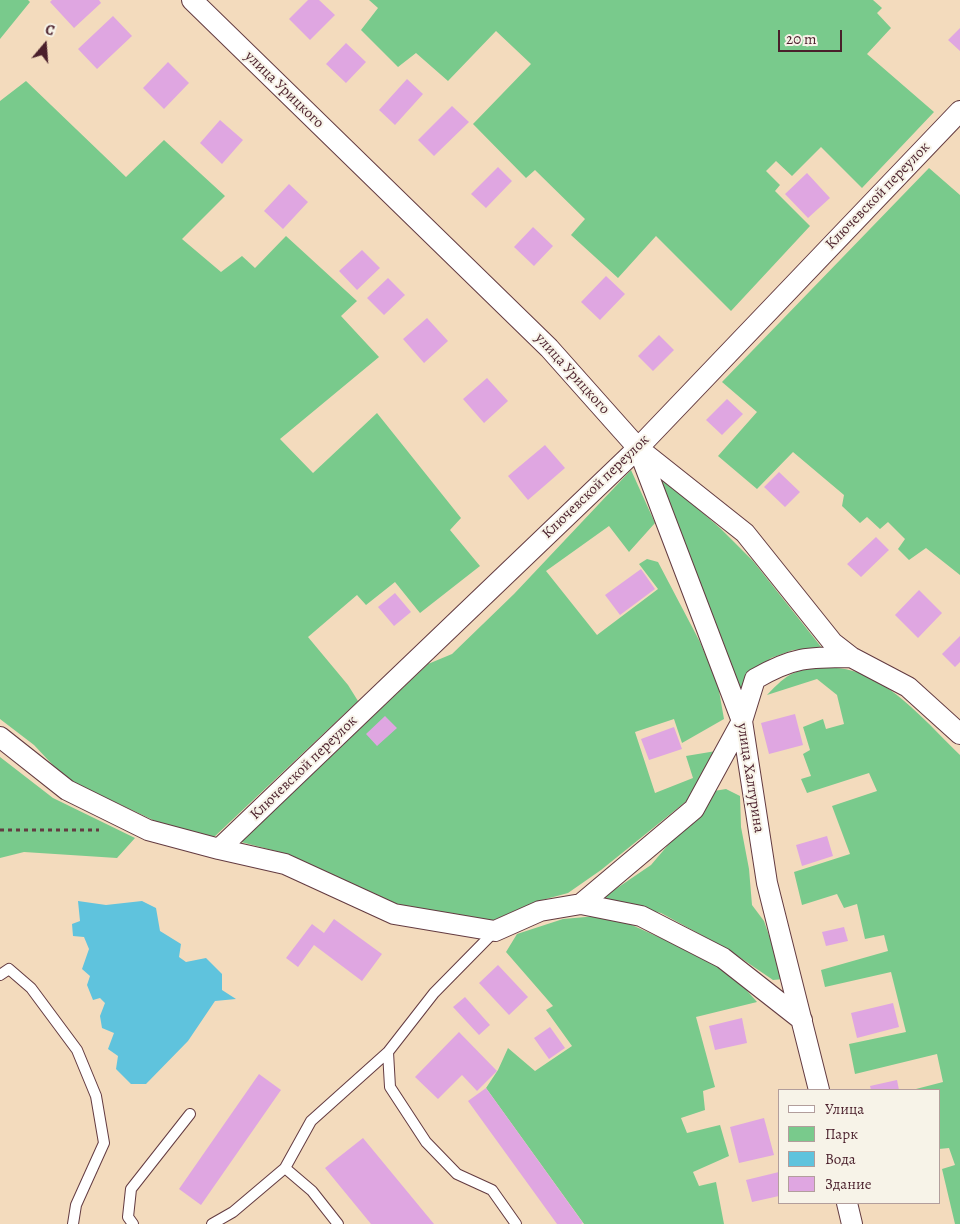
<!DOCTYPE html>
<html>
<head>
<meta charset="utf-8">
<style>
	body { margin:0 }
	#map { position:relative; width:960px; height:1224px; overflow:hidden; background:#f3dbbd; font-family:Alegreya,serif }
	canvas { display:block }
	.legend { position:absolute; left:778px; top:1089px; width:162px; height:115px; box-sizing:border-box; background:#f7f3e8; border:1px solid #b29e9c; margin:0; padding:6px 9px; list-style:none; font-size:15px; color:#4a1f2b }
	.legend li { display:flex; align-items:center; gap:10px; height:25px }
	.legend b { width:25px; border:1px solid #b29e9c }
	.north { position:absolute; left:20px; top:20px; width:50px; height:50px; -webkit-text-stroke:4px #f7f3e8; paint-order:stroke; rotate:18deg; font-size:14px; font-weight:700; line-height:20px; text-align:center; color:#4a1f2b }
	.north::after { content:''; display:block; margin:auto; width:18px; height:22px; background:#4a1f2b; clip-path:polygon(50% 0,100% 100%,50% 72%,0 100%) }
	.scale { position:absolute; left:778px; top:30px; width:64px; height:22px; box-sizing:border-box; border:2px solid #4a1f2b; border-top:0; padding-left:6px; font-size:15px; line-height:18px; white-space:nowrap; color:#4a1f2b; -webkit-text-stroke:4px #f7f3e8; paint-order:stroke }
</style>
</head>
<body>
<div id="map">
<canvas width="960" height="1224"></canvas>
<ul class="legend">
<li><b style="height:6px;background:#fff"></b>Улица</li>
<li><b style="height:14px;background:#79ca8c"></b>Парк</li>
<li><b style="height:14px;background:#5fc3dd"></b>Вода</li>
<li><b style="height:14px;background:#dfa6e1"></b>Здание</li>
</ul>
<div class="north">С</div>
<div class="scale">20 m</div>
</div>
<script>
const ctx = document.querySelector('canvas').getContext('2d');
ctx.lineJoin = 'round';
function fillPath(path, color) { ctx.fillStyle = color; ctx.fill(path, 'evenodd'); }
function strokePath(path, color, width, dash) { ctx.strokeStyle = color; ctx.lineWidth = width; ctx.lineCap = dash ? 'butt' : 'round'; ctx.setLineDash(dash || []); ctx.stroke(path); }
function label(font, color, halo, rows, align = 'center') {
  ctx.font = font + ' Alegreya,serif'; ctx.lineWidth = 4; ctx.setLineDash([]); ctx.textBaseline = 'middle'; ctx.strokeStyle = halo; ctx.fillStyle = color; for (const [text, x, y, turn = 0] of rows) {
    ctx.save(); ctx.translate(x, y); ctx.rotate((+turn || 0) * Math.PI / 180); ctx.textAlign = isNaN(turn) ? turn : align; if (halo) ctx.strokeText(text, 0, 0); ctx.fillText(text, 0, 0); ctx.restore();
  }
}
fillPath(new Path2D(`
	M0 0H28L30 2 0 39Z
	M369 0H873L882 8 877 13 891 28 867 54 934 112 862 188 821 147 792 176 776 161 766 171 780 185 775 191 810 226 731 311 656 236 618 278 571 235 585 219 535 170 526 178 473 124 531 64 496 31 448 81 416 53 398 67 361 30 378 8Z
	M26 81 126 177 164 140 225 196 182 239 221 272 242 256 255 268 286 236 357 301 341 316 379 357 280 439 313 473 377 413 461 518 450 530 480 566 420 613 395 582 366 605 357 595 308 637 348 685 358 701 213 838 170 828 66 779 34 745 0 719V101Z
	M929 168 960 195V575L926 548 909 560 898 549 905 539 888 522 880 529 867 517 860 523 842 506 844 495 793 452 757 489 718 456 757 412 722 382Z
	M631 470 655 523 629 552 609 526 546 571 597 635 658 589 639 564 647 559 658 562 700 642 718 685 724 719 682 743 674 719 635 732 655 793 693 778 686 756 716 751 694 795 601 870 568 893 535 902 494 920H467L392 905 287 854 241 842 428 664 452 654 514 594Z
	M658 474 720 528 753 561 822 648 793 650 771 658 749 676 742 695Z
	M826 667C835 668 844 668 853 671 892 681 931 727 960 755V1224H955L942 1169 955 1165 949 1148 939 1149V1090L916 1089 943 1082 937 1054 855 1074 849 1044 906 1032 891 972 825 987 821 970 888 951 884 935 865 939 857 904 844 908 837 894 802 905 794 872 850 854 832 806 877 791 869 773 807 793 801 779 811 776 803 754 810 750 803 727 823 719 826 729 844 724 837 695 817 679 767 695C789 672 794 670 826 667Z
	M0 757 53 798 135 838 117 858 24 852 0 858Z
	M726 789 740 796 741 827 749 869 752 905 764 921 784 979 773 980 729 950 661 913 601 899 651 865 714 791Z
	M597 916 623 921 716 963 742 985 757 1002 696 1017 715 1087 703 1091 705 1110 681 1118 687 1133 720 1125 729 1156 693 1172 699 1186 716 1182 724 1224H584L486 1088 498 1070 508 1048 535 1071 572 1046 546 1010 553 1006 506 952 517 934 563 919Z`), '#79ca8c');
fillPath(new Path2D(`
	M78 901 106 905 142 901 156 908 160 931 181 944 179 957 186 962 206 958 222 974V990L236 999 215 1001 188 1041 146 1084H131L116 1069 118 1056 108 1049 114 1033 102 1028 100 1016 105 1003 100 998 93 1000 87 985 90 976 82 969 89 949 84 937 73 936 72 924 80 921Z`), '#5fc3dd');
fillPath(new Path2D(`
	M52 0H99L101 3 74 28 50 2Z
	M308 0H319L335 15 310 40 289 19Z
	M113 16 132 36 97 69 78 49Z
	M960 28V51L948 40Z
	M346 43 366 62 346 83 326 64Z
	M168 62 189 83 164 109 143 88Z
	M407 79 423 94 395 125 379 110Z
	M452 106 469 122 434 156 418 140Z
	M220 120 243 140 222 164 200 143Z
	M498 167 512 181 486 208 471 194Z
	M807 173 830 198 808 218 785 194Z
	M289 184 308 202 283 229 264 211Z
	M533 227 553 246 534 266 514 247Z
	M362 250 380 268 357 290 339 271Z
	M606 276 625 294 600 320 581 302Z
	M388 278 405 295 384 315 367 298Z
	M427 318 448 341 424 363 403 339Z
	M659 335 674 350 653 371 638 356Z
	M487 378 508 401 484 423 463 399Z
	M727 399 743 414 722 435 706 420Z
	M545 445 565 468 528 500 508 476Z
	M779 472 800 492 785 507 764 487Z
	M876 537 889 550 861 577 847 564Z
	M641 569 655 589 620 615 605 595Z
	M919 590 942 613 918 638 895 615Z
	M395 593 411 612 394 626 378 607Z
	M960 636V662L955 667 942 654Z
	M795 714 803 745 769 754 761 723Z
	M385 716 397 728 377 746 366 734Z
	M674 727 682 749 649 760 641 739Z
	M827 836 833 856 802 866 796 845Z
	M334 919 382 954 362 981 314 945 298 967 286 958 312 924 324 933Z
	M844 927 848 941 826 946 822 932Z
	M498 965 528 997 509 1015 479 983Z
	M465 997 490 1025 479 1035 453 1007Z
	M893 1003 899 1027 857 1038 851 1013Z
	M742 1018 747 1043 715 1050 709 1026Z
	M550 1027 565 1048 549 1059 534 1038Z
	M459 1032 497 1071 477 1091 462 1075 438 1099 415 1077Z
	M259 1074 281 1090 201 1205 179 1189Z
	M897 1080 899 1090H871L870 1086Z
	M486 1088 583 1223 581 1224H557L468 1101Z
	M764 1118 774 1155 739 1163 730 1127Z
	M363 1138 434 1224H371L325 1168Z
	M779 1172V1196L752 1202 746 1180Z`), '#dfa6e1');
const lane = new Path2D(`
	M0 975 9 969 31 988 77 1050 96 1096 104 1143 76 1205 73 1224
	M388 1052 390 1087 426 1142 457 1174 492 1190 516 1224
	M133 1224 128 1217 131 1189 190 1114
	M212 1224 233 1212 285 1168
	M338 1224 312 1191 285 1168 311 1121 388 1052 434 993 495 931`);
const street = new Path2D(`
	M192 0 549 348 638 448 745 533 833 643 851 657 908 687 960 734
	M638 448 742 721 767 883 819 1090
	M0 737 67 790 148 830 219 849 285 864 394 914 495 931 540 911 581 904 694 809 742 721 755 679C793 657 808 657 851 657
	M219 849 638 448 960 111
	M581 904 641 916 723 958 802 1020
	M847 1203 852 1224`);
strokePath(lane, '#633b41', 12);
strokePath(street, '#633b41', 22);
strokePath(new Path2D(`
	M0 830H99`), '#633b41', 3, [4, 4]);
strokePath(lane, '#fff', 10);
strokePath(street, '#fff', 20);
label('15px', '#4a1f2b', '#f7f3e8', [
	["улица Урицкого",284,90,44],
	["Ключевской переулок",878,196,-46],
	["улица Урицкого",572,374,48],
	["Ключевской переулок",596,487,-44],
	["Ключевской переулок",304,768,-44],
	["улица Халтурина",750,778,81]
]);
</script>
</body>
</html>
